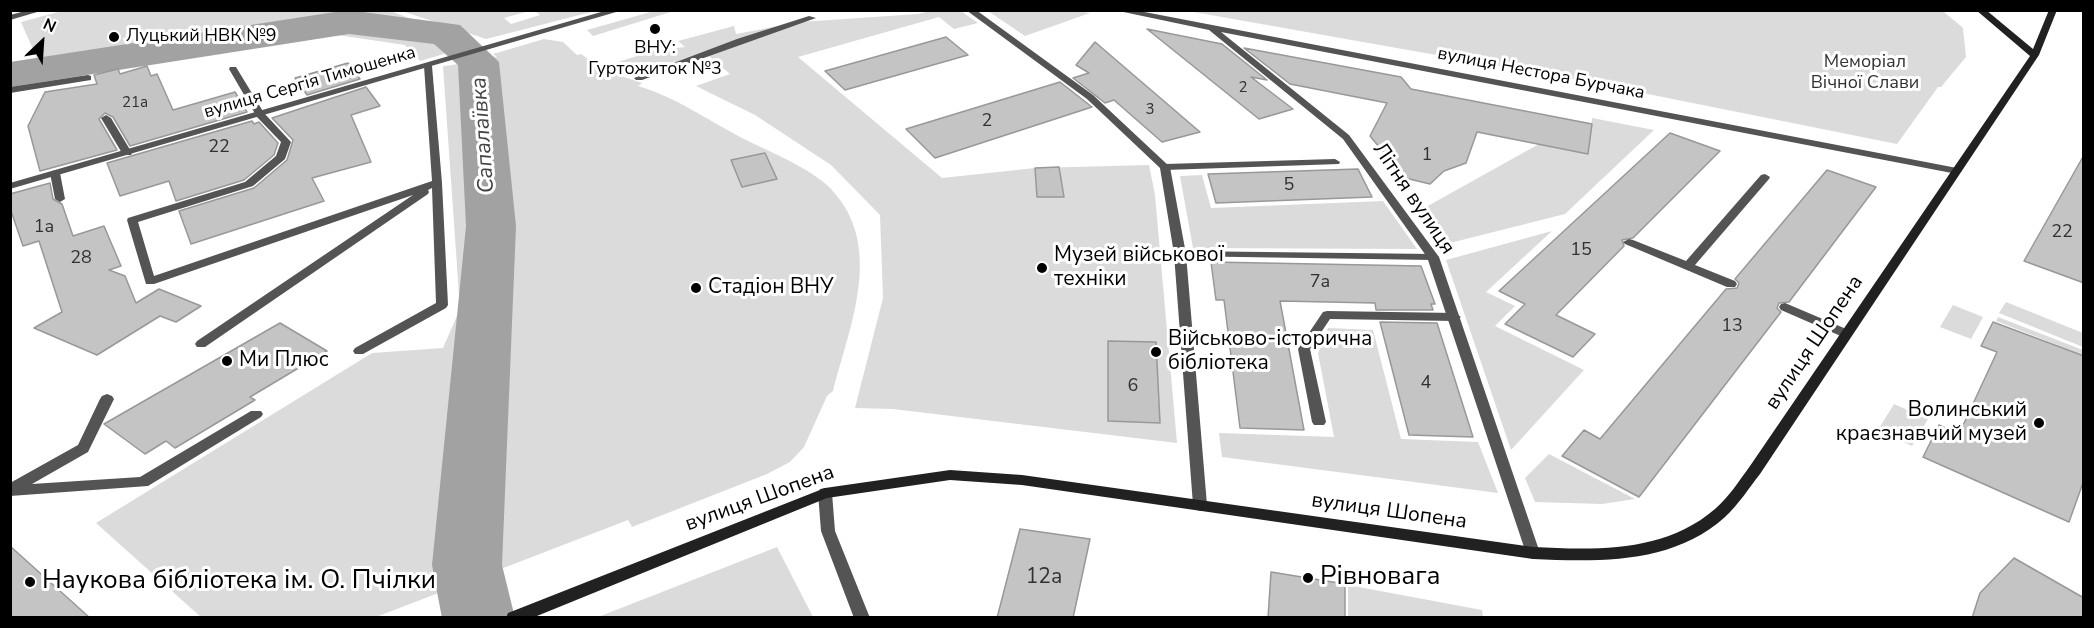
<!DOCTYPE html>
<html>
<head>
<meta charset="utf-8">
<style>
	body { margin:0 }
	#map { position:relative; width:2094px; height:628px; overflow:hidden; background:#fff; font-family:"Nunito Sans",sans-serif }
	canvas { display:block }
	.frame { position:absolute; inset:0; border:12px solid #000; pointer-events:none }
	.north { position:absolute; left:12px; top:12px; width:60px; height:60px; -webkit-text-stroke:4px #fff; paint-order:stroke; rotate:25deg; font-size:16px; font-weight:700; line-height:24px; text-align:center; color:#000 }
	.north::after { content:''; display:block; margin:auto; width:21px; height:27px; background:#000; clip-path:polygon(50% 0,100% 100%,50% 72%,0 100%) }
</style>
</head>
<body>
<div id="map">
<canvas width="2094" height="628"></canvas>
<div class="frame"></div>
<div class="north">N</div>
</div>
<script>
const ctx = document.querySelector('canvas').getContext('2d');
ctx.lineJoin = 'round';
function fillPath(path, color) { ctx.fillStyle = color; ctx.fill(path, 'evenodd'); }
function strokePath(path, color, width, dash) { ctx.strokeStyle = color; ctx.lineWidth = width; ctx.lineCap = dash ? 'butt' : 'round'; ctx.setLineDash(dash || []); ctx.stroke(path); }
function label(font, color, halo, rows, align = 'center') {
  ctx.font = font + ' "Nunito Sans",sans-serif'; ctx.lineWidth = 6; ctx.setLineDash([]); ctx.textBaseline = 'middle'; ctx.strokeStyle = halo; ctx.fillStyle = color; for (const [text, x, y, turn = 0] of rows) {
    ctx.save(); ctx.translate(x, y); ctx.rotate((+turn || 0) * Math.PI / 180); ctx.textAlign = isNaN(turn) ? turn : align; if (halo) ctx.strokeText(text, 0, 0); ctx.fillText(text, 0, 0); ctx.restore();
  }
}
fillPath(new Path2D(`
	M62 11H390L478 44 420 61 405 45 317 32 245 39 85 65 81 77 11 87 14 82H11V69L39 63 21 22Z
	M402 11H529L504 18 511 24 540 15 535 11H595L486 39Z
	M654 11H674L593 36 587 30Z
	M931 11H961L978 23 954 29 939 17 798 57 942 178 1035 168 1149 165 1155 195 1177 443 893 409 855 408 883 298 880 215 831 165 755 115 696 86 730 74 709 56C673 67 654 75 618 62L656 50 685 47 678 41 734 26 736 34 800 22 918 14Z
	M1077 11 1090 13 1025 36 988 11Z
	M1188 11H1943L1963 28 1966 57 1941 87H1938L1897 144 1583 81Z
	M544 39 563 42 577 55 581 54 603 70 642 83 638 86C676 97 709 121 744 139 770 152 811 168 831 189 885 246 850 325 833 391L827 396 804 447 790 462 767 474 632 527 628 520 376 617 202 618 96 523 372 353 443 348 460 309 443 66C462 66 479 53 497 57L493 54Z
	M1592 118 1654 130 1565 214 1438 246 1417 212 1539 144 1588 153Z
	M1202 175 1211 208 1383 201 1417 249 1193 248 1180 176Z
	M1552 231 1486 292 1515 306 1495 326 1584 370 1511 450 1446 260Z
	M2006 302 2083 333V347L1999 313Z
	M1953 305 1983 317 1971 339 1940 327Z
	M1998 317 2083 350V355L1996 321Z
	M1328 328 1373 330 1401 439 1478 442 1498 493 1222 457 1219 433 1334 437 1318 353Z
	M1894 404 1928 419 1912 446 1878 430Z
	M1549 454 1635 499 1602 504 1535 502 1525 478Z
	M777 547 813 617H598Z
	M1348 585 1482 610 1483 617H1348Z`), '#dbdbdb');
fillPath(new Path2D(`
	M348 10 460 25 499 62 516 226 502 565 515 618H442L432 565 466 226 458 65 434 44 349 34 10 87V62Z`), '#a2a2a2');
const building = new Path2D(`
	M1147 29 1222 44 1267 80 1251 77 1293 109 1259 119Z
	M946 37 968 55 845 90 825 71Z
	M1095 42 1200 132 1162 142 1114 100 1105 103 1073 78 1089 73 1076 65Z
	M1244 48 1401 77 1411 89 1592 124 1588 154 1477 132 1466 163 1444 171 1430 184 1405 178 1370 136 1387 103 1290 84Z
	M348 63 360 79 307 95 295 78Z
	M147 66 151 76 157 74 173 110 235 92 247 112 130 146 113 117 105 113 99 119 117 150 40 171 28 126 45 92 97 84 94 75 118 69 120 74Z
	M1060 82 1092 107 935 158 906 129Z
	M366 87 380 106 351 115 371 162 312 178 324 201 191 244 179 211 254 188 287 160 293 140 272 118Z
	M252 121 254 124 259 122 278 143 274 155 244 180 176 201 169 181 120 196 107 163Z
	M1670 133 1720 151 1633 238 1622 240 1624 246 1556 315 1595 334 1573 357 1505 324 1525 304 1499 291Z
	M765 153 777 179 742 187 731 160Z
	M2084 155V283L2024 261Z
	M1059 167 1064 197H1037L1035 168Z
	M1358 169 1372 197 1216 203 1208 174Z
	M1827 170 1876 187 1789 302 1779 303 1777 308 1781 312 1639 497 1562 456 1584 430 1600 439 1726 289 1737 288 1739 283 1735 279Z
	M50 183 53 199 62 204 73 236 104 226 121 266 109 270 125 276 136 303 159 289 201 306 176 322 160 316 97 355 34 328 62 312 39 241 23 246 10 208V194Z
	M1211 262 1421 266 1435 304H1431L1433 310H1376L1375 303 1280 301 1304 430 1240 428 1224 300H1216Z
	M1380 322 1437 323 1473 437 1409 435Z
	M1993 322 2084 356V480L2069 522 1923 457 1939 425 1959 434 1997 352 1981 346Z
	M280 323 327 351 250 397 255 400 175 448 166 441 145 454 104 424Z
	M1108 341 1156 342 1160 423 1108 421Z
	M1020 529 1090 539 1073 618H997Z
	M10 546 90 618H10Z
	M2014 558 2084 598V618H1972L1980 593Z
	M1271 572 1345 584V618H1268Z`);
fillPath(building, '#c4c4c4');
strokePath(building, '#989898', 1.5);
fillPath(new Path2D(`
	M809 16 816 18 642 80H636L634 78 737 39Z
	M428 63 432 66 442 183 448 305 446 308 363 354H355L353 351 355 348 436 303 432 188 428 190 429 192 428 194 205 347H197L195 344 197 341 413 195 154 284H146L127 220 128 218 245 182 276 156 281 142 257 117 229 69 230 67H236L264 113 291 142 285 159 253 186 138 222 154 276 432 181 424 66Z
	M88 75 91 76V80L10 93V87Z
	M106 115 111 118 132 153 131 155H123L122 153 101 118Z
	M1335 159 1340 162 1339 164 1165 170 1160 167 1165 164Z
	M55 170 60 173 65 199 60 202 55 199 50 173Z
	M1765 174 1770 177 1769 179 1695 265 1735 281 1737 284 1735 287H1727L1625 244 1623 242 1629 239 1633 240 1686 261 1761 175Z
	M1180 251 1433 254 1439 257 1433 260 1176 256 1174 254Z
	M1785 303 1851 331 1853 334 1847 338 1843 337 1781 310 1779 307 1781 304Z
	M1327 311 1455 313 1461 317 1455 321 1330 319 1310 349 1326 422 1324 425H1314L1312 422 1298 349 1323 312Z
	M107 394 112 396 114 399 88 452 32 484 140 477 251 411H261L263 414 261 417 148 486 10 496V483L78 445 100 399 102 396Z
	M825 488 830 489 832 493 835 531 870 618H854L821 531 818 493 820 489Z`), '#545454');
fillPath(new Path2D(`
	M29 10H44L10 20V15Z
	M608 10H623L10 189V183Z
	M966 10H976L1093 95 1170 167 1186 254 1207 505 1205 509 1200 511 1195 509 1193 505 1174 254 1160 168 1087 99Z
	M1114 10H1134L1957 168 1962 171 1957 174 1221 32 1349 135 1439 257 1540 553 1538 557 1533 559 1528 557 1526 553 1427 257 1343 139 1209 30Z`), '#545454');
fillPath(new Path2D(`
	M1976 10H1986L2033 49 2049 10H2057L2039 55 1760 474C1749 488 1739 504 1725 517 1673 564 1600 562 1533 559L1022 485 950 480 827 498 532 618H506L508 613 825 488 950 470 1022 475 1533 547C1596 550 1664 553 1715 509 1729 497 1739 481 1750 466L2030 56Z`), '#212121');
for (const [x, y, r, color] of [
	[655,29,6,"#000"],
	[114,37,6,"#000"],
	[1042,268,6,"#000"],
	[696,288,6,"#000"],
	[1156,352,6,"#000"],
	[227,361,6,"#000"],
	[2039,423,6,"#000"],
	[1308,578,6,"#000"],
	[30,582,6,"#000"]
]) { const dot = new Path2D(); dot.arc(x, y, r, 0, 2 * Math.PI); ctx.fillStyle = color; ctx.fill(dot); strokePath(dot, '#fff', 2); }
label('15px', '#313131', null, [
	["2",1243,88],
	["21а",135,103],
	["3",1150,110]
]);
label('18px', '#000', '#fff', [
	["Луцький НВК №9",126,37],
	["ВНУ:",655,49,"center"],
	["Гуртожиток №3",655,70,"center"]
], 'left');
label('18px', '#323232', '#fff', [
	["Меморіал",1865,63],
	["Вічної Слави",1865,84]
]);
label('18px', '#000', '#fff', [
	["вулиця Нестора Бурчака",1541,74,11],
	["вулиця Сергія Тимошенка",310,83,-16]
]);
label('18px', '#313131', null, [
	["2",987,122],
	["22",219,148],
	["1",1427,156],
	["5",1289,186],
	["1а",44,228],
	["22",2062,233],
	["15",1581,251],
	["28",81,259],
	["7а",1320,283],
	["13",1732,327],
	["4",1426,384],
	["6",1133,387]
]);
label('21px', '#000', '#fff', [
	["Літня вулиця",1413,199,56],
	["вулиця Шопена",1815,343,-56],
	["вулиця Шопена",760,499,-20],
	["вулиця Шопена",1389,512,8]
]);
label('21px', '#000', '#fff', [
	["Музей військової",1054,256],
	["техніки",1054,280],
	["Стадіон ВНУ",708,288],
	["Військово-історична",1168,340],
	["бібліотека",1168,364],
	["Ми Плюс",239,361],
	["Волинський",2027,411,"right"],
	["краєзнавчий музей",2027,435,"right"]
], 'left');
label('21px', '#313131', null, [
	["12а",1044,578]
]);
label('italic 22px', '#434343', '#fff', [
	["Сапалаївка",484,135,-94]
]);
label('26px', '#000', '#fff', [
	["Рівновага",1320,578],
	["Наукова бібліотека ім. О. Пчілки",42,582]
], 'left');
</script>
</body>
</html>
